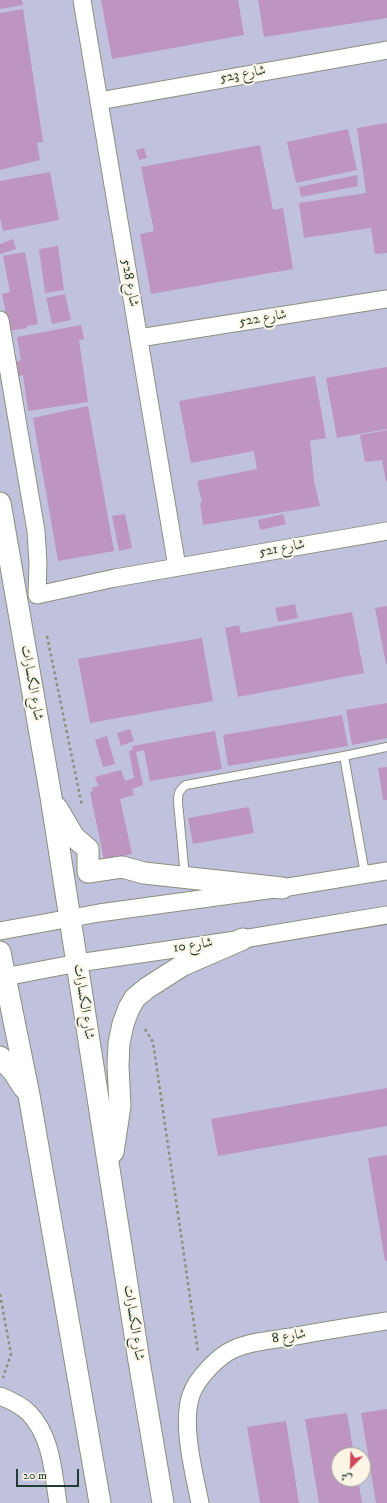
<!DOCTYPE html>
<html>
<head>
<meta charset="utf-8">
<style>
	body { margin:0 }
	#map { position:relative; width:387px; height:1503px; overflow:hidden; background:#f6e2c7; font-family:"IM FELL DW Pica",Amiri,serif }
	canvas { display:block }
	.north { position:absolute; left:331px; top:1447px; width:40px; height:40px; box-sizing:border-box; background:#fcf5e5; border:1px solid #a4ab9e; border-radius:50%; rotate:203deg; font-size:11px; font-weight:700; line-height:16px; text-align:center; color:#1f3d34 }
	.north::after { content:''; display:block; margin:auto; width:14px; height:18px; background:#d1495b; clip-path:polygon(50% 0,100% 100%,50% 72%,0 100%) }
	.scale { position:absolute; left:16px; top:1469px; width:63px; height:18px; box-sizing:border-box; border:2px solid #1f3d34; border-top:0; padding-left:5px; font-size:12px; line-height:14px; white-space:nowrap; color:#1f3d34; -webkit-text-stroke:3px #fcf5e5; paint-order:stroke }
</style>
</head>
<body>
<div id="map">
<canvas width="387" height="1503"></canvas>
<div class="north">ش</div>
<div class="scale">20 m</div>
</div>
<script>
const ctx = document.querySelector('canvas').getContext('2d');
ctx.lineJoin = 'round';
function fillPath(path, color) { ctx.fillStyle = color; ctx.fill(path, 'evenodd'); }
function strokePath(path, color, width, dash) { ctx.strokeStyle = color; ctx.lineWidth = width; ctx.lineCap = dash ? 'butt' : 'round'; ctx.setLineDash(dash || []); ctx.stroke(path); }
function label(font, color, halo, rows, align = 'center') {
  ctx.font = font + ' "IM FELL DW Pica",Amiri,serif'; ctx.lineWidth = 4; ctx.setLineDash([]); ctx.textBaseline = 'middle'; ctx.strokeStyle = halo; ctx.fillStyle = color; for (const [text, x, y, turn = 0] of rows) {
    ctx.save(); ctx.translate(x, y); ctx.rotate((+turn || 0) * Math.PI / 180); ctx.textAlign = isNaN(turn) ? turn : align; if (halo) ctx.strokeText(text, 0, 0); ctx.fillText(text, 0, 0); ctx.restore();
  }
}
fillPath(new Path2D(`
	M0 0H387V1503H0ZM339 1455H363V1479H339Z`), '#c0c2dd');
fillPath(new Path2D(`
	M0 0H22L23 5 0 9Z
	M101 0H238L244 35 112 59Z
	M258 0H387V18L264 37Z
	M23 9 43 142 37 143 40 160 0 170V13Z
	M387 123V253L375 254 371 228 304 238 299 203 366 193 357 128Z
	M348 129 357 170 296 183 287 142Z
	M260 145 273 210 283 208 293 269 151 294 140 234 154 231 141 167Z
	M144 148 147 158 139 160 136 150Z
	M50 172 59 220 3 231 0 218V181Z
	M357 175 358 186 301 197 299 187Z
	M13 239 16 249 0 254V244Z
	M58 246 64 290 45 293 39 249Z
	M25 252 38 324 27 326V328L9 331 2 294 10 292 3 256Z
	M65 294 71 320 52 324 46 298Z
	M81 325 84 339 79 340 88 402 28 411 23 375 15 377 12 363 21 360 17 337Z
	M387 367V429L337 438 326 378Z
	M315 376 326 438 310 441 314 481 320 506 203 525 200 503H202L197 481 257 469 254 451 191 463 179 401Z
	M88 406 114 551 58 561 33 418Z
	M387 430V482H386L382 460 365 462 360 435Z
	M125 514 132 548 119 551 112 516Z
	M283 514 286 524 260 530 258 520Z
	M295 604 298 618 278 622 275 608Z
	M387 606V664H386L375 608Z
	M352 612 364 673 238 697 225 628 239 625 241 633Z
	M202 638 213 701 90 723 78 659Z
	M387 703V738L352 745 346 710Z
	M342 715 348 746 228 766 223 735Z
	M130 729 134 741 121 746 117 733Z
	M215 731 222 769 150 781 144 750 136 752 143 785 132 789 134 795 120 799 132 854 104 860 90 792 93 791 92 788 98 786 95 777 121 770 125 781 134 778 129 751 133 750 132 746Z
	M107 736 115 764 103 767 95 740Z
	M387 767V800H383L378 768Z
	M249 807 254 833 193 844 188 818Z
	M387 1088V1126L218 1156 211 1119Z
	M387 1155V1261H385L368 1158Z
	M387 1409V1503H376L361 1413Z
	M347 1413 354 1455H339V1479H358L362 1503H319L305 1419Z
	M286 1421 299 1503H260L247 1427Z`), '#be94c1');
const service = new Path2D(`
	M365 874 344 756 387 747
	M185 877 178 802C178 793 179 790 186 785L344 756`);
const minor = new Path2D(`
	M82 0 177 567
	M99 101 387 50
	M0 320 36 531 38 563 37 595 115 578 387 531
	M139 338 387 299
	M0 931 99 913 282 888 387 871
	M0 978 78 963 243 939 387 915
	M0 1396C10 1400 21 1405 29 1413 52 1437 53 1472 58 1503
	M200 1503C194 1473 181 1424 191 1395 197 1378 218 1356 234 1349 252 1341 272 1340 291 1337 323 1331 355 1326 387 1321`);
const tertiary = new Path2D(`
	M0 503 51 797 139 1361 163 1503
	M57 808 74 837 88 849V872L122 867 144 873 282 888
	M0 952 29 1095 100 1503
	M0 1057 13 1071 24 1088
	M113 1152 120 1106 118 1066 119 1043 123 1024 129 1008 135 998 147 988 183 965 243 939`);
strokePath(service, '#8a907e', 10);
strokePath(minor, '#8a907e', 19);
strokePath(tertiary, '#8a907e', 23);
strokePath(new Path2D(`
	M47 636 82 806
	M145 1029 153 1042 198 1352
	M0 1294 11 1354 3 1378`), '#8a907e', 2.5, [3, 3]);
strokePath(service, '#fff', 8);
strokePath(minor, '#fff', 17);
strokePath(tertiary, '#fff', 21);
label('14px', '#1f3d34', '#fcf5e5', [
	["شارع 523",243,75,-10],
	["شارع 528",129,283,80],
	["شارع 522",263,319,-9],
	["شارع 521",282,549,-10],
	["شارع الكسارات",31,683,80],
	["شارع 10",193,946,-8],
	["شارع الكسارات",83,1002,81],
	["شارع الكسارات",133,1323,81],
	["شارع 8",289,1337,-9]
]);
</script>
</body>
</html>
